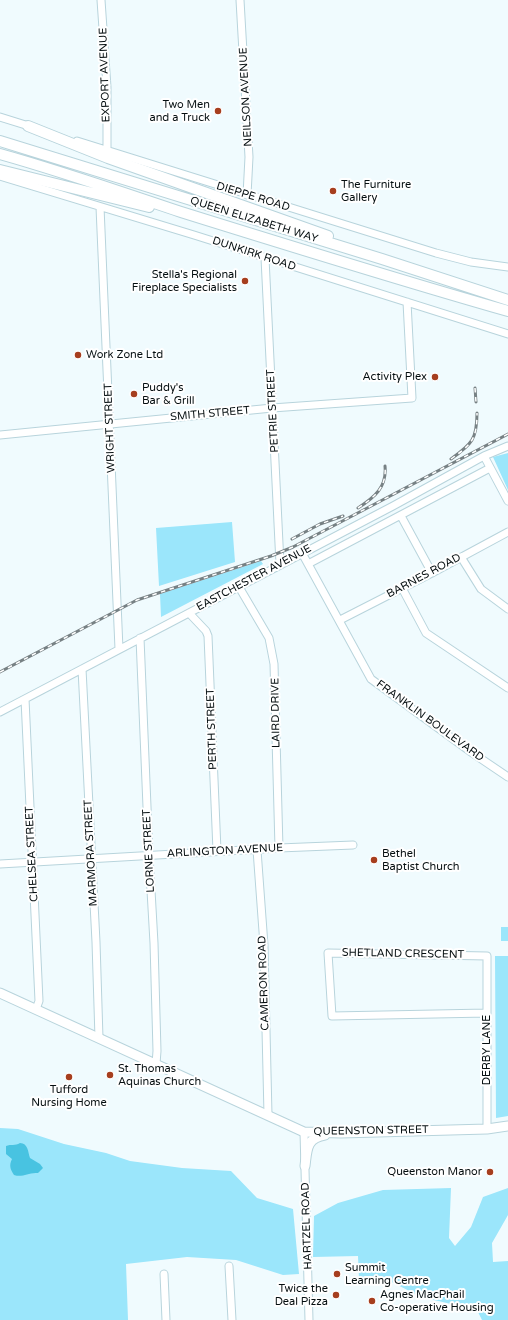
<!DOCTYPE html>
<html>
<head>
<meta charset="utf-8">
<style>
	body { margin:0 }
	canvas { display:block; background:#f0fbfe }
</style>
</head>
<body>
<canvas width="508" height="1320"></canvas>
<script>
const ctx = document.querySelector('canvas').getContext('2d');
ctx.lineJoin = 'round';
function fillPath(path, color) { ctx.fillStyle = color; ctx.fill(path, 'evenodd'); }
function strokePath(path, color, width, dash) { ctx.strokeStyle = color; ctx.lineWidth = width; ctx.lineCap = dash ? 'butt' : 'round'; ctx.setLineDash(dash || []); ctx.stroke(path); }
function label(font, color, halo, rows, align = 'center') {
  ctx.font = font + ' "Varela Round",sans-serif'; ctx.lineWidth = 4; ctx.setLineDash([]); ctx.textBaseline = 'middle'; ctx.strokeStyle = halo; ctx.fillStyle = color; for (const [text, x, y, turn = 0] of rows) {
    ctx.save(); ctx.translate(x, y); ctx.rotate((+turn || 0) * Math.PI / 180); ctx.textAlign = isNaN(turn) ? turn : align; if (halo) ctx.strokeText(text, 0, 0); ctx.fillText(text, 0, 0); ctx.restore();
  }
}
fillPath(new Path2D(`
	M508 453V490L493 457Z
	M232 522 235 562 159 586 156 528Z
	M261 561 263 564 161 617 160 594Z
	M501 927H508V941H501Z
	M495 956H508V1116L496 1118Z
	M0 1128 18 1129 64 1144 106 1153 130 1161 182 1168 231 1171 257 1198 293 1209 299 1274 283 1275 236 1260 187 1257 126 1264 128 1320H0Z
	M451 1188 449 1238 455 1246 471 1227 483 1197 508 1188V1215L492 1243 493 1262 508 1261V1320H482L477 1310 421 1297 384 1278 359 1279 358 1256 313 1257 314 1216 338 1203 383 1190Z`), '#9be6fb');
fillPath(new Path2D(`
	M20 1143C28 1143 28 1152 30 1158L40 1164 43 1168 38 1173C28 1172 23 1178 14 1175 10 1169 9 1165 12 1159L6 1154V1146C11 1144 15 1146 20 1143Z`), '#48c3e1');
const minor = new Path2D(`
	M101 0 107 87V150
	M240 0 249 157 247 195
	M0 117 32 127
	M77 141 436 253 471 262 508 267
	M0 176 194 235 508 334
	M100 207 119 649
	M265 258 280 564
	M0 435 272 408 412 398 407 302
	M484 456 508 501
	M401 516 432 573
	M302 553 371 679 471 752 508 777
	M461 557 481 589 508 609
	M308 564 490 468
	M239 587 269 638 274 664 279 848
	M402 588 426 633 508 688
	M189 613 206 631 208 636 217 851
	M340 620 432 573 508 532
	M140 638 149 855 154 943 157 1051 156 1064
	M82 669 96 942 99 1038
	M25 699 39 1001 36 1009
	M0 712 393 506 484 456 508 446
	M257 850 264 945 268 1115
	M0 864 279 848 353 845
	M487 1013 332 1016 328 953 487 956V1129
	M304 1132 309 1320
	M229 1266 232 1320
	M164 1274 166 1320`);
const major = new Path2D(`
	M0 993 304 1132 341 1133 487 1129 508 1126
	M305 1166C307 1150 306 1138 325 1135`);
const highway = new Path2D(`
	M28 126 108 158 328 236
	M0 141 382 259 508 300
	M0 154C61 171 121 192 181 212 290 246 399 280 508 311
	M0 170 149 207`);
strokePath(minor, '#b8d4dc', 9);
strokePath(major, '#b8d4dc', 11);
strokePath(highway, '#b8d4dc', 12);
strokePath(minor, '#fff', 7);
strokePath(major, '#fff', 9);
strokePath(highway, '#fff', 10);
const rail = new Path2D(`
	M475 388 476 402
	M451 459C472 444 477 439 477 413
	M358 508C375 497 387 487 385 466
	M292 539 320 524 343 516
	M0 672 137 600 271 556 293 547 508 434`);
strokePath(rail, '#778184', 3);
strokePath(rail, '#fff', 1.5, [4.5]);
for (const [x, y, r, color] of [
	[218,111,4,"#a63e1e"],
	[333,191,4,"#a63e1e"],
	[245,281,4,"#a63e1e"],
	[78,355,4,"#a63e1e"],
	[435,377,4,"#a63e1e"],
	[134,394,4,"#a63e1e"],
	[374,860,4,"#a63e1e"],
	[110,1075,4,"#a63e1e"],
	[69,1077,4,"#a63e1e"],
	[490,1172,4,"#a63e1e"],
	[337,1274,4,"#a63e1e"],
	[336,1295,4,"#a63e1e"],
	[372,1301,4,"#a63e1e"]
]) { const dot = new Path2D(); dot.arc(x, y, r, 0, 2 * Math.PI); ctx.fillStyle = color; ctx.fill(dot); strokePath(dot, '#fff', 1.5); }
label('11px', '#050e10', '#fff', [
	["EXPORT AVENUE",105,75,-92],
	["NEILSON AVENUE",246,97,-93],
	["DIEPPE ROAD",253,197,17],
	["QUEEN ELIZABETH WAY",254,220,17],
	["DUNKIRK ROAD",254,254,18],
	["PETRIE STREET",273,411,-93],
	["SMITH STREET",210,414,-5],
	["WRIGHT STREET",110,428,-92],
	["BARNES ROAD",424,576,-28],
	["EASTCHESTER AVENUE",254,578,-28],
	["LAIRD DRIVE",276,713,-91],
	["FRANKLIN BOULEVARD",430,721,36],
	["PERTH STREET",212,729,-92],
	["LORNE STREET",149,851,-93],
	["ARLINGTON AVENUE",225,851,-3],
	["MARMORA STREET",91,853,-93],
	["CHELSEA STREET",32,854,-93],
	["SHETLAND CRESCENT",403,954,1],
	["CAMERON ROAD",264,983,-92],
	["DERBY LANE",487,1050,-90],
	["QUEENSTON STREET",371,1131,-1],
	["HARTZEL ROAD",307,1226,-92]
]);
label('11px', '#050e10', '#fff', [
	["Two Men",210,105,"right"],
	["and a Truck",210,118,"right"],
	["The Furniture",341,185],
	["Gallery",341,198],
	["Stella's Regional",237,275,"right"],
	["Fireplace Specialists",237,288,"right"],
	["Work Zone Ltd",86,355],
	["Activity Plex",427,377,"right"],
	["Puddy's",142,388],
	["Bar & Grill",142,401],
	["Bethel",382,854],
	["Baptist Church",382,867],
	["St. Thomas",118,1069],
	["Aquinas Church",118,1082],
	["Tufford",69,1090,"center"],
	["Nursing Home",69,1103,"center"],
	["Queenston Manor",482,1172,"right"],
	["Summit",345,1268],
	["Learning Centre",345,1281],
	["Twice the",328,1289,"right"],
	["Deal Pizza",328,1302,"right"],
	["Agnes MacPhail",380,1295],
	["Co-operative Housing",380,1308]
], 'left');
</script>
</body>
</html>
